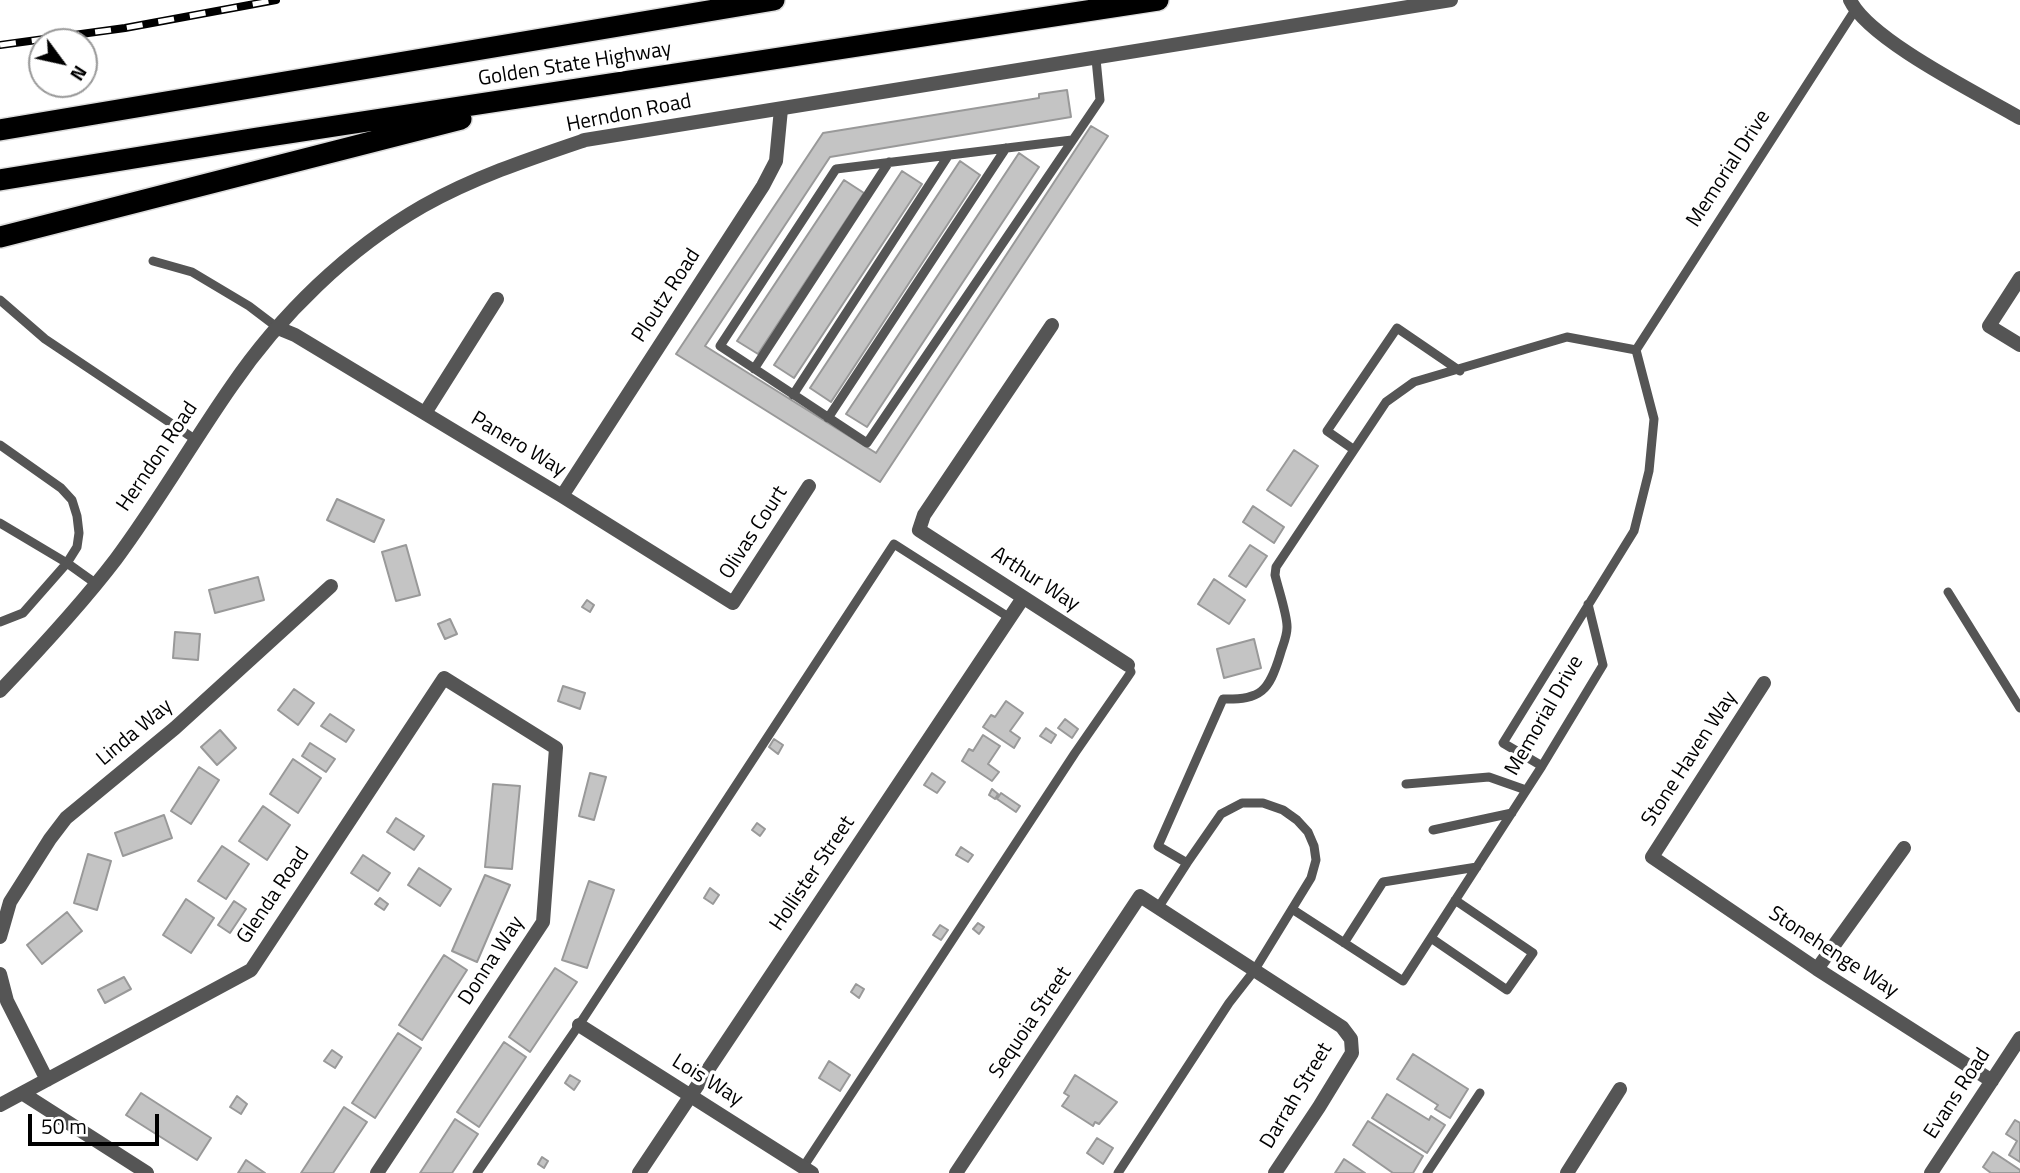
<!DOCTYPE html>
<html>
<head>
<meta charset="utf-8">
<style>
	body { margin:0 }
	#map { position:relative; width:2020px; height:1173px; overflow:hidden; background:#fff; font-family:"Titillium Web",sans-serif }
	canvas { display:block }
	.north { position:absolute; left:28px; top:28px; width:70px; height:70px; box-sizing:border-box; background:#fff; border:2px solid #999; border-radius:50%; rotate:123deg; font-size:19px; font-weight:700; line-height:28px; text-align:center; color:#000 }
	.north::after { content:''; display:block; margin:auto; width:24px; height:32px; background:#000; clip-path:polygon(50% 0,100% 100%,50% 72%,0 100%) }
	.scale { position:absolute; left:28px; top:1114px; width:131px; height:32px; box-sizing:border-box; border:4px solid #000; border-top:0; padding-left:9px; font-size:21px; line-height:24px; white-space:nowrap; color:#000; -webkit-text-stroke:5px #fff; paint-order:stroke }
</style>
</head>
<body>
<div id="map">
<canvas width="2020" height="1173"></canvas>
<div class="north">N</div>
<div class="scale">50 m</div>
</div>
<script>
const ctx = document.querySelector('canvas').getContext('2d');
ctx.lineJoin = 'round';
function fillPath(path, color) { ctx.fillStyle = color; ctx.fill(path, 'evenodd'); }
function strokePath(path, color, width, dash) { ctx.strokeStyle = color; ctx.lineWidth = width; ctx.lineCap = dash ? 'butt' : 'round'; ctx.setLineDash(dash || []); ctx.stroke(path); }
function label(font, color, halo, rows, align = 'center') {
  ctx.font = font + ' "Titillium Web",sans-serif'; ctx.lineWidth = 7; ctx.setLineDash([]); ctx.textBaseline = 'middle'; ctx.strokeStyle = halo; ctx.fillStyle = color; for (const [text, x, y, turn = 0] of rows) {
    ctx.save(); ctx.translate(x, y); ctx.rotate((+turn || 0) * Math.PI / 180); ctx.textAlign = isNaN(turn) ? turn : align; if (halo) ctx.strokeText(text, 0, 0); ctx.fillText(text, 0, 0); ctx.restore();
  }
}
const building = new Path2D(`
	M1067 90 1071 117 830 157 705 346 876 453 1091 126 1108 136 880 482 676 354 823 133 1039 98V94Z
	M1019 153 1039 167 867 427 846 414Z
	M960 161 980 175 831 402 810 388Z
	M902 171 922 184 794 378 774 365Z
	M844 180 864 193 758 354 737 341Z
	M1294 450 1318 466 1291 506 1267 490Z
	M337 499 384 520 374 542 327 520Z
	M1253 506 1284 527 1274 543 1243 522Z
	M406 545 420 595 396 601 382 552Z
	M1250 545 1267 556 1246 587 1229 576Z
	M258 577 264 600 215 613 209 590Z
	M1214 579 1245 600 1229 624 1198 604Z
	M587 600 594 605 590 612 582 607Z
	M450 619 457 634 445 639 438 624Z
	M175 632 200 634 198 660 173 658Z
	M1254 639 1261 668 1224 678 1217 649Z
	M563 686 585 693 580 709 558 701Z
	M294 689 314 703 298 725 278 710Z
	M1006 701 1023 713 1010 731 1020 738 1014 748 983 727 991 715 995 717Z
	M330 714 354 730 346 742 321 726Z
	M1065 719 1078 729 1072 738 1058 728Z
	M1046 728 1056 735 1051 743 1040 736Z
	M220 730 236 748 217 765 201 747Z
	M983 735 1000 746 988 764 999 772 992 781 962 761 969 749 973 751Z
	M774 739 783 745 778 754 769 747Z
	M310 743 335 759 326 772 302 756Z
	M293 759 321 778 298 813 270 794Z
	M199 767 219 780 191 824 171 811Z
	M590 773 606 777 594 820 579 816Z
	M932 773 945 782 937 793 924 785Z
	M493 784 520 786 512 869 485 867Z
	M992 789 998 794 995 799 989 795Z
	M1001 793 1020 806 1016 812 997 799Z
	M263 806 290 825 267 860 239 841Z
	M164 815 172 838 123 856 115 833Z
	M396 818 424 836 414 850 387 832Z
	M757 823 765 829 760 836 752 830Z
	M222 846 249 864 226 899 198 881Z
	M961 847 973 855 968 862 956 855Z
	M88 854 111 861 97 910 74 903Z
	M363 855 390 873 378 891 351 873Z
	M419 868 451 889 440 906 408 885Z
	M485 875 510 885 477 962 452 951Z
	M589 881 614 890 587 968 562 960Z
	M710 888 719 895 713 904 704 898Z
	M380 898 388 904 384 910 375 904Z
	M186 899 214 918 191 953 163 935Z
	M234 901 246 909 230 933 218 925Z
	M67 912 82 931 42 964 27 945Z
	M978 923 984 927 979 934 973 929Z
	M940 925 948 930 941 940 933 935Z
	M444 955 467 970 422 1040 399 1025Z
	M555 968 577 982 530 1052 509 1037Z
	M124 977 131 989 105 1003 98 990Z
	M856 984 864 989 859 998 851 992Z
	M398 1033 421 1048 375 1118 352 1103Z
	M504 1042 526 1057 479 1127 457 1112Z
	M332 1050 342 1057 335 1068 324 1061Z
	M1413 1054 1468 1089 1450 1118 1435 1109 1438 1105 1397 1079Z
	M829 1061 850 1075 840 1091 819 1078Z
	M570 1075 580 1081 574 1090 565 1083Z
	M1075 1075 1117 1102 1099 1124 1095 1122 1093 1126 1062 1106 1069 1096 1064 1093Z
	M141 1093 211 1138 197 1160 126 1115Z
	M1387 1094 1429 1120 1431 1116 1445 1125 1427 1153 1372 1118Z
	M237 1096 247 1104 241 1114 230 1107Z
	M344 1107 367 1122 333 1173H301Z
	M455 1119 478 1134 452 1173H420Z
	M2015 1120 2020 1123V1162L2009 1155 2017 1141 2006 1134Z
	M1368 1121 1423 1156 1413 1173H1393L1353 1145Z
	M1097 1138 1113 1148 1103 1164 1087 1153Z
	M1993 1152 2020 1170V1173H1991L1983 1167Z
	M542 1157 548 1161 544 1168 538 1164Z
	M1344 1159 1365 1173H1335Z
	M246 1160 265 1173H238Z`);
fillPath(building, '#c4c4c4');
strokePath(building, '#999', 2);
const motorway = new Path2D(`
	M0 130 774 0
	M0 180 257 138 1158 0
	M0 237 461 119`);
strokePath(motorway, '#dbdbdb', 24);
strokePath(new Path2D(`
	M1072 140 836 169 720 346 867 443 1100 100 1096 59
	M153 261 192 272 249 306 278 328
	M0 300 45 339 196 440
	M754 369 889 162
	M793 395 948 156
	M828 418 1006 148
	M0 445 61 488 72 500 77 516 79 533 77 547 67 563 23 613 0 622
	M1353 449 1327 431 1397 328 1460 371
	M0 523 67 563 95 583
	M1948 592 2020 708
	M1542 766 1503 743 1634 531 1649 471 1654 419 1636 350 1855 10
	M1406 784 1489 777 1526 790
	M1433 830 1512 813
	M1158 908 1187 863
	M1292 909 1403 981 1542 766 1603 665 1588 604
	M1431 938 1507 990 1533 953 1455 900
	M1344 943 1383 882 1477 867
	M802 1169 1075 753 1127 678 1131 672 1128 665
	M477 1173 579 1025 894 544 1010 618
	M1118 1173 1229 1003 1254 971 1311 878 1316 860 1314 846 1308 832 1297 820 1283 810 1263 803H1242L1221 814 1187 863 1158 846 1223 699C1261 700 1269 691 1280 655 1282 647 1287 637 1287 628 1288 617 1278 588 1275 575L1276 567 1386 402 1414 382 1567 337 1636 350
	M1427 1173 1480 1093`), '#555', 9);
strokePath(new Path2D(`
	M1850 0C1869 40 1979 94 2020 118
	M2020 278 1989 326 2020 345
	M1052 325 924 515 919 530 1128 665
	M278 328 295 335 562 496 733 603 809 486
	M425 413 497 299
	M562 496 763 186 776 161 781 109
	M1764 683 1652 857 1817 969 1992 1081
	M0 937 10 902 50 839 66 818 175 728 331 586
	M1817 969 1904 848
	M0 974 7 1001 47 1080
	M579 1025 812 1173
	M22 1093 147 1173
	M0 1105 251 970 444 678 556 748 543 922 377 1173
	M639 1173 1023 598
	M956 1173 1140 896 1342 1027 1351 1039 1352 1053 1319 1107 1275 1173
	M1567 1173 1620 1089
	M1931 1173 2020 1038`), '#555', 14);
strokePath(new Path2D(`
	M0 691C40 649 81 605 116 559 157 504 192 443 231 387 280 315 348 249 423 206 475 177 529 159 585 140L1451 0`), '#555', 14);
strokePath(motorway, '#000', 21);
const rail = new Path2D(`
	M0 45 125 28 276 0`);
strokePath(rail, '#000', 8);
strokePath(rail, '#fff', 5, [16]);
label('21px', '#000', '#fff', [
	["Golden State Highway",575,65,-9],
	["Herndon Road",629,114,-11],
	["Memorial Drive",1729,169,-57],
	["Ploutz Road",667,296,-57],
	["Panero Way",518,445,31],
	["Herndon Road",158,457,-56],
	["Olivas Court",754,533,-57],
	["Arthur Way",1035,580,33],
	["Memorial Drive",1545,716,-60],
	["Linda Way",135,733,-40],
	["Stone Haven Way",1690,759,-57],
	["Hollister Street",813,874,-56],
	["Glenda Road",274,896,-56],
	["Stonehenge Way",1833,953,33],
	["Donna Way",492,961,-57],
	["Sequoia Street",1031,1023,-56],
	["Lois Way",707,1081,32],
	["Evans Road",1958,1094,-57],
	["Darrah Street",1297,1096,-59]
]);
</script>
</body>
</html>
